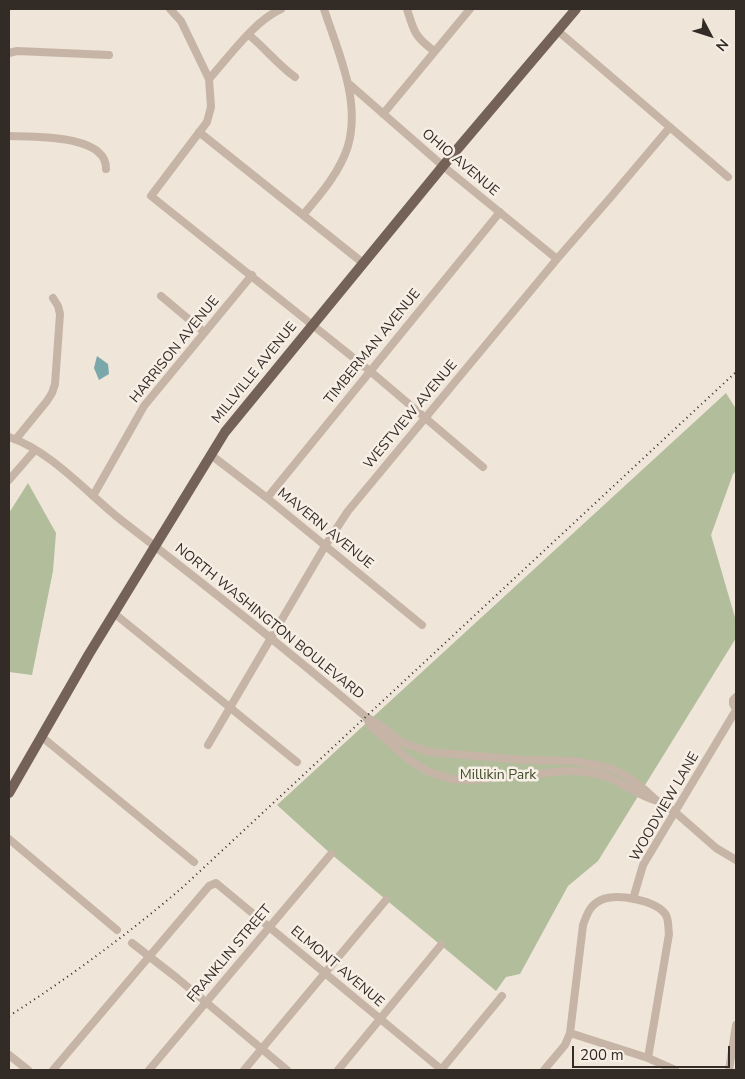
<!DOCTYPE html>
<html>
<head>
<meta charset="utf-8">
<style>
	body { margin:0 }
	#map { position:relative; width:745px; height:1079px; overflow:hidden; background:#efe5d9; font-family:"Nunito Sans",sans-serif }
	canvas { display:block }
	.frame { position:absolute; inset:0; border:10px solid #332b26; pointer-events:none }
	.north { position:absolute; left:685px; top:10px; width:50px; height:50px; -webkit-text-stroke:4px #f7efe5; paint-order:stroke; rotate:130deg; font-size:14px; font-weight:700; line-height:20px; text-align:center; color:#332b26 }
	.north::after { content:''; display:block; margin:auto; width:18px; height:22px; background:#332b26; clip-path:polygon(50% 0,100% 100%,50% 72%,0 100%) }
	.scale { position:absolute; left:572px; top:1046px; width:158px; height:22px; box-sizing:border-box; border:2px solid #332b26; border-top:0; padding-left:6px; font-size:15px; line-height:18px; white-space:nowrap; color:#332b26; -webkit-text-stroke:4px #f7efe5; paint-order:stroke }
</style>
</head>
<body>
<div id="map">
<canvas width="745" height="1079"></canvas>
<div class="frame"></div>
<div class="north">N</div>
<div class="scale">200 m</div>
</div>
<script>
const ctx = document.querySelector('canvas').getContext('2d');
ctx.lineJoin = 'round';
function fillPath(path, color) { ctx.fillStyle = color; ctx.fill(path, 'evenodd'); }
function strokePath(path, color, width, dash) { ctx.strokeStyle = color; ctx.lineWidth = width; ctx.lineCap = dash ? 'butt' : 'round'; ctx.setLineDash(dash || []); ctx.stroke(path); }
function label(font, color, halo, rows, align = 'center') {
  ctx.font = font + ' "Nunito Sans",sans-serif'; ctx.lineWidth = 5; ctx.setLineDash([]); ctx.textBaseline = 'middle'; ctx.strokeStyle = halo; ctx.fillStyle = color; for (const [text, x, y, turn = 0] of rows) {
    ctx.save(); ctx.translate(x, y); ctx.rotate((+turn || 0) * Math.PI / 180); ctx.textAlign = isNaN(turn) ? turn : align; if (halo) ctx.strokeText(text, 0, 0); ctx.fillText(text, 0, 0); ctx.restore();
  }
}
fillPath(new Path2D(`
	M726 393 736 409V471L733 474 711 535 736 621V638L598 861 568 886 520 974 506 977 496 991 331 854 277 805Z
	M28 483 56 533 53 571 32 675 9 672V513Z`), '#b1bd9b');
fillPath(new Path2D(`
	M97 356 108 364 109 374 99 380 94 368Z`), '#7aa7aa');
strokePath(new Path2D(`
	M170 9 181 21 209 79 211 107 207 122 151 196 370 371 483 467
	M407 9C414 32 415 37 434 51
	M558 31 728 177
	M249 35C265 48 278 65 295 77
	M9 53 17 51 109 55
	M209 79C229 57 254 21 281 9
	M348 83 443 166 557 259
	M383 114 470 9
	M199 132 363 263
	M9 136C32 137 107 134 106 169
	M303 215C320 195 340 172 348 146 361 100 338 52 324 9
	M161 296 204 332
	M9 437C51 451 87 493 121 520 204 584 286 649 366 717L377 723 401 742 429 752 526 760 575 761 610 768 626 776 645 790 656 800 675 812 716 848 736 860
	M16 439 47 401 52 393 55 384 60 314 58 306 53 298
	M211 455 267 498 422 625
	M9 480 35 450
	M93 496 144 406 252 275
	M267 498 500 212
	M115 614 297 762
	M736 697 733 700V704L736 709
	M366 717 371 726 409 760 427 771 451 779 470 780 567 771C584 771 600 773 614 780 628 787 639 795 654 800
	M42 737 194 862
	M208 745 325 546 348 511 557 259 610 198 670 127
	M9 839 117 930
	M633 899 643 865 736 710
	M132 943 177 978 287 1070
	M570 1033 648 1058 675 1070
	M9 1055 28 1070
	M53 1070 209 886 216 883 442 1070
	M149 1070 331 854
	M244 1070 386 900
	M338 1070 441 945
	M441 1070 502 996
	M544 1070 565 1045 570 1033 583 925C587 914 590 905 601 900 617 893 656 900 666 915 669 921 668 928 669 934L648 1058
	M729 1070 736 1025`), '#c6b5a6', 8);
strokePath(new Path2D(`
	M9 793 89 654 225 432 443 166 576 9`), '#746259', 10);
strokePath(new Path2D(`
	M9 1016C70 977 128 934 183 887L736 372`), '#332b26', 2, [1, 4]);
label('14px', '#332b26', '#f7efe5', [
	["OHIO AVENUE",460,163,40],
	["TIMBERMAN AVENUE",373,347,-51],
	["HARRISON AVENUE",175,350,-51],
	["MILLVILLE AVENUE",255,373,-51],
	["WESTVIEW AVENUE",411,415,-50],
	["MAVERN AVENUE",325,529,39],
	["NORTH WASHINGTON BOULEVARD",269,622,39],
	["WOODVIEW LANE",665,807,-60],
	["FRANKLIN STREET",230,954,-50],
	["ELMONT AVENUE",337,967,40]
]);
label('14px', '#424f2c', '#f7efe5', [
	["Millikin Park",498,776]
]);
</script>
</body>
</html>
